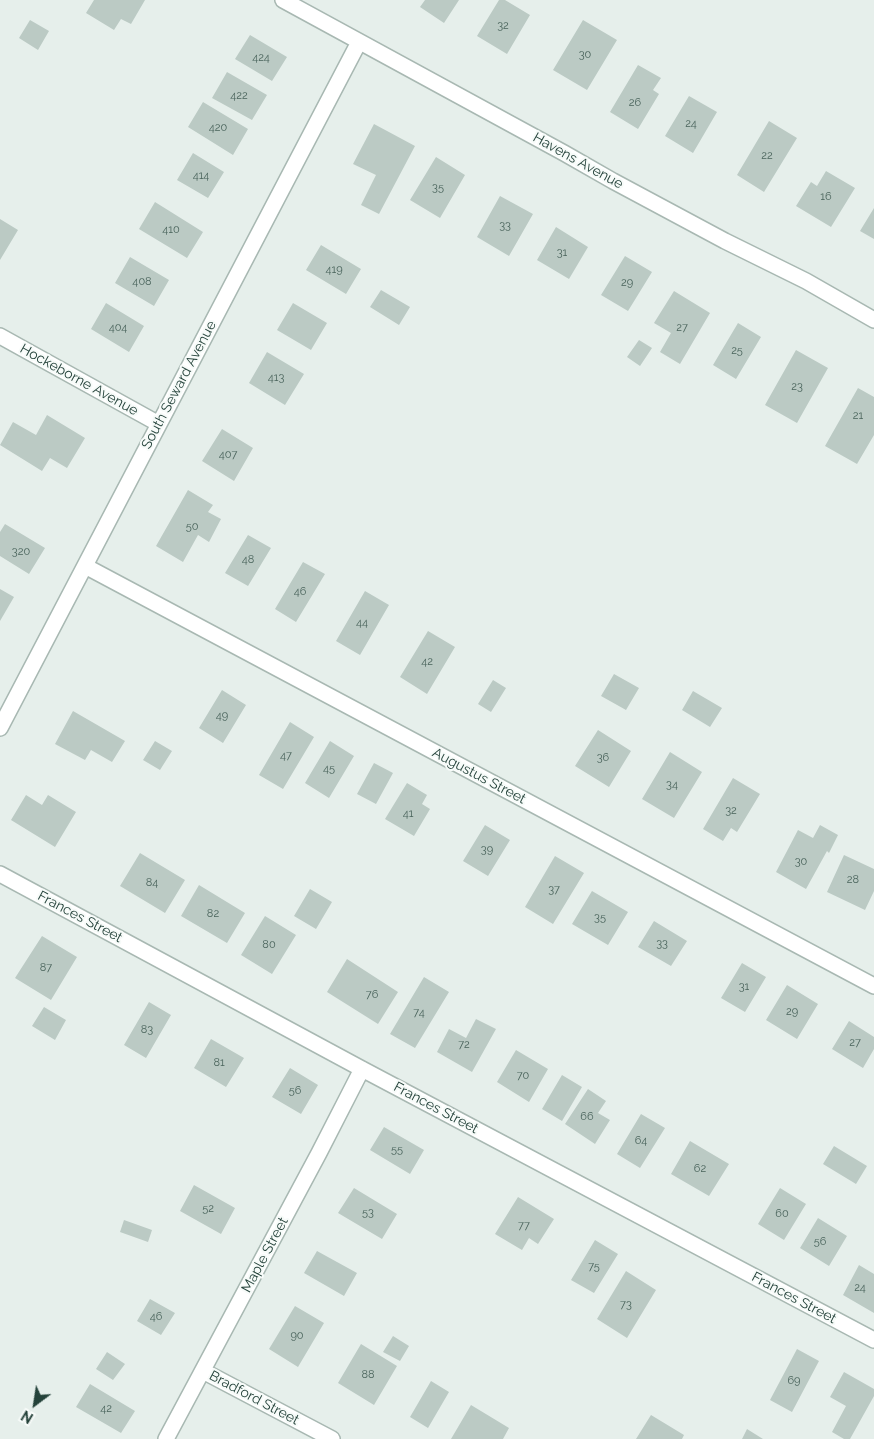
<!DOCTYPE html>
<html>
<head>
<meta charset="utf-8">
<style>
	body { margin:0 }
	#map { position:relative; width:874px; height:1439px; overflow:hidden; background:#e6efeb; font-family:Raleway,sans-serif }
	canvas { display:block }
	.north { position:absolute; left:10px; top:1379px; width:50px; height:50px; -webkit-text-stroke:4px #f7fbf9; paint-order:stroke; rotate:211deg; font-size:14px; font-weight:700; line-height:20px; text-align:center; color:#24423a }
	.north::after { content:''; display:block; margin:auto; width:18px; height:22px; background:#24423a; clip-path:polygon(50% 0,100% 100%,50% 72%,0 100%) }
</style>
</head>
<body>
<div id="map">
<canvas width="874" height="1439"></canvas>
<div class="north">N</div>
</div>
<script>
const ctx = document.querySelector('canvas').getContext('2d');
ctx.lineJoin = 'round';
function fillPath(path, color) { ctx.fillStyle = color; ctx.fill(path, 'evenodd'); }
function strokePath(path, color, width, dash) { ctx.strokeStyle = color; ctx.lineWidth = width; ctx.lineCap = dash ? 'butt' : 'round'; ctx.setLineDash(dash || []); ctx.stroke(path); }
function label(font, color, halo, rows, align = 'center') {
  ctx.font = font + ' Raleway,sans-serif'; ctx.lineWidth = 4; ctx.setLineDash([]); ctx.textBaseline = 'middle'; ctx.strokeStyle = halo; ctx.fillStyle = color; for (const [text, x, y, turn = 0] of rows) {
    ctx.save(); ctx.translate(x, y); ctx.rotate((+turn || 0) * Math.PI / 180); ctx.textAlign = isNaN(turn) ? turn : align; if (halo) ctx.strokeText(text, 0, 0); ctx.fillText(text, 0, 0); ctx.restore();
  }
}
fillPath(new Path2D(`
	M94 0H145L131 24 121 19 114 30 86 13Z
	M425 0H459L444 23 420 7Z
	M499 0H505L530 15 507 54 477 36Z
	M30 20 49 31 38 50 19 38Z
	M583 20 617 40 587 90 553 70Z
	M250 35 287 57 272 81 235 59Z
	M638 65 661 78 653 90 659 94 638 129 610 112Z
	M227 72 267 95 252 120 212 98Z
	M689 96 717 112 693 153 665 136Z
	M203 102 248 129 233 155 188 127Z
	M769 121 797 138 764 192 737 175Z
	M374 124 415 146 379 214 361 205 376 175 353 164Z
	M193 153 224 172 208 198 177 180Z
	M436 157 465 175 440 218 410 200Z
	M826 171 855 188 831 227 796 206 811 182 817 186Z
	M500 196 533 214 509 256 477 237Z
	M155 202 203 232 187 258 139 229Z
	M874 208V239L860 231Z
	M0 219 18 230 0 260Z
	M556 227 588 247 569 279 537 260Z
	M321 245 361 269 346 294 306 270Z
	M625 256 652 272 628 311 601 295Z
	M130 257 169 280 154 306 115 283Z
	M381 290 410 307 399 325 370 307Z
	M674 291 710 313 680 364 660 352 671 333 654 323Z
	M106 303 144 326 129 352 91 329Z
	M293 303 327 323 311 350 277 330Z
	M738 323 761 337 736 379 713 365Z
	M639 340 652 348 640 366 627 357Z
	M796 350 828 368 797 423 765 405Z
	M267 352 304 374 285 405 249 383Z
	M858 388 874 397V435L857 464 825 446Z
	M47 415 85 438 67 468 50 458 42 471 0 445 13 422 36 435Z
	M222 429 253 448 234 481 202 461Z
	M188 490 213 505 208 512 221 519 209 542 198 535 183 562 156 546Z
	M5 524 45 548 29 574 0 556V532Z
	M248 535 271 548 248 586 225 573Z
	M303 562 325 574 296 622 275 609Z
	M0 589 14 597 0 621Z
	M365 591 389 605 360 655 336 641Z
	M428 631 455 647 427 694 400 677Z
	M614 674 639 688 626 710 601 696Z
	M493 680 506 688 491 712 478 704Z
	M222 690 246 705 223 743 199 728Z
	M693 691 722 708 710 727 682 710Z
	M73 711 125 741 112 762 91 750 85 760 55 744Z
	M290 722 314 737 283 789 259 775Z
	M598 730 631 751 609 787 575 766Z
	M155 741 172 751 160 770 143 760Z
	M330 741 354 756 329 798 305 783Z
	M670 752 702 772 674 818 642 799Z
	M374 763 393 773 376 804 357 794Z
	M733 778 760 794 737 832 731 828 723 841 703 829Z
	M407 783 427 795 422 804 430 809 414 836 385 819Z
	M26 795 42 805 48 795 76 812 55 847 11 820Z
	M485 825 510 840 488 876 463 861Z
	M820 825 838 835 829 853 827 851 806 889 776 872 798 830 813 838Z
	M140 853 185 880 165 913 120 886Z
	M844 855 874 869V891L865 910 827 892Z
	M555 856 584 873 553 924 525 907Z
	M199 885 245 913 227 943 181 916Z
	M310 889 332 902 316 929 294 916Z
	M592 891 628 912 608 945 572 924Z
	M265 916 296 935 272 974 241 955Z
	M654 921 687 941 671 966 638 947Z
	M42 936 77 957 51 1000 15 978Z
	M347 959 398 992 378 1024 327 992Z
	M742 963 766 977 745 1012 721 998Z
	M424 977 449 992 415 1048 390 1034Z
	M787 985 818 1004 797 1039 766 1020Z
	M149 1002 171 1015 146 1058 124 1045Z
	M44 1007 66 1020 55 1040 32 1026Z
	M476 1019 496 1029 472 1072 437 1052 449 1029 466 1038Z
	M849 1021 874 1037V1049L863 1068 832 1049Z
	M211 1039 244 1058 226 1087 194 1068Z
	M516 1050 548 1069 529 1102 497 1082Z
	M290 1068 318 1085 301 1114 272 1097Z
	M562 1075 582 1087 562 1121 542 1109Z
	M588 1089 606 1101 598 1113 610 1120 595 1144 565 1124Z
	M641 1114 665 1128 640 1168 617 1154Z
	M384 1127 424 1150 410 1174 370 1150Z
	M690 1141 729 1164 709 1196 671 1174Z
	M834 1146 867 1166 856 1184 823 1164Z
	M194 1185 235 1208 221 1234 180 1211Z
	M354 1188 397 1214 382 1239 338 1213Z
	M780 1188 806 1204 784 1240 758 1224Z
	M518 1197 554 1219 538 1244 529 1238 522 1250 495 1234Z
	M818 1218 847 1236 829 1266 800 1248Z
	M124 1220 152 1230 148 1242 120 1232Z
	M595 1240 618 1254 594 1293 571 1280Z
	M317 1251 357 1273 344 1296 304 1273Z
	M859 1265 874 1274V1313L843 1295Z
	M626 1271 656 1290 627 1338 597 1319Z
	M150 1299 175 1313 161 1335 137 1321Z
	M295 1306 324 1323 298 1367 269 1349Z
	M393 1336 409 1346 400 1361 383 1352Z
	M361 1344 397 1366 374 1405 338 1383Z
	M797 1349 819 1361 792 1412 770 1400Z
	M107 1352 125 1364 113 1380 96 1369Z
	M844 1372 874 1389V1396L850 1439H844L832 1432 846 1406 830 1397Z
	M431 1381 449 1392 428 1428 410 1417Z
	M90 1384 135 1411 121 1433 76 1407Z
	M471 1405 509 1428 503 1439H451Z
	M651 1415 684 1435 682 1439H636Z
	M747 1429 763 1439H742Z`), '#bbcac4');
const minor = new Path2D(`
	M283 0 564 153 613 181 725 241 806 281 874 320
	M0 336 159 424
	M85 566 874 986
	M0 728 359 42
	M0 874 362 1069 874 1340
	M203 1371 332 1439
	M166 1439 319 1153 362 1069`);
strokePath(minor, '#a8b8b2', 18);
strokePath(minor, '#fff', 15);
label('11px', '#4a645c', null, [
	["32",503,26],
	["30",585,55],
	["424",261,58],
	["422",239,96],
	["26",635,103],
	["24",691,124],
	["420",218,128],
	["22",767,156],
	["414",201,176],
	["35",438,188],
	["16",826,197],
	["33",505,226],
	["410",171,230],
	["31",562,253],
	["419",334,270],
	["408",142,282],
	["29",627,283],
	["404",118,328],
	["27",682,328],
	["25",737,351],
	["413",276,378],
	["23",797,387],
	["21",858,416],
	["407",228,455],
	["50",192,527],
	["320",21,552],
	["48",248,560],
	["46",300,592],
	["44",362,623],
	["42",427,662],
	["49",222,716],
	["47",286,756],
	["36",603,758],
	["45",329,769],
	["34",672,785],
	["32",731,811],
	["41",408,814],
	["39",487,850],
	["30",801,862],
	["28",853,880],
	["84",152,883],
	["37",554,890],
	["82",213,914],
	["35",600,918],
	["33",662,944],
	["80",269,945],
	["87",46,968],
	["31",744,987],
	["76",372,995],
	["29",792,1012],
	["74",419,1013],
	["83",147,1030],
	["27",855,1043],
	["72",464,1045],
	["81",219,1063],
	["70",523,1076],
	["56",295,1091],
	["66",587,1117],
	["64",641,1141],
	["55",397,1150],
	["62",700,1169],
	["52",208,1209],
	["53",368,1213],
	["60",782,1214],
	["77",524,1226],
	["56",820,1242],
	["75",594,1267],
	["24",860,1288],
	["73",626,1305],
	["46",156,1317],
	["90",297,1336],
	["88",368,1375],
	["69",794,1381],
	["42",106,1409]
]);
label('14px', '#24423a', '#f7fbf9', [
	["Havens Avenue",578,161,29],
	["Hockeborne Avenue",79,380,29],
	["South Seward Avenue",179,385,-62],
	["Augustus Street",479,776,28],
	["Frances Street",80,917,28],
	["Frances Street",436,1108,28],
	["Maple Street",265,1255,-62],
	["Frances Street",794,1298,28],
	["Bradford Street",254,1398,28]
]);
</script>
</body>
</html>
